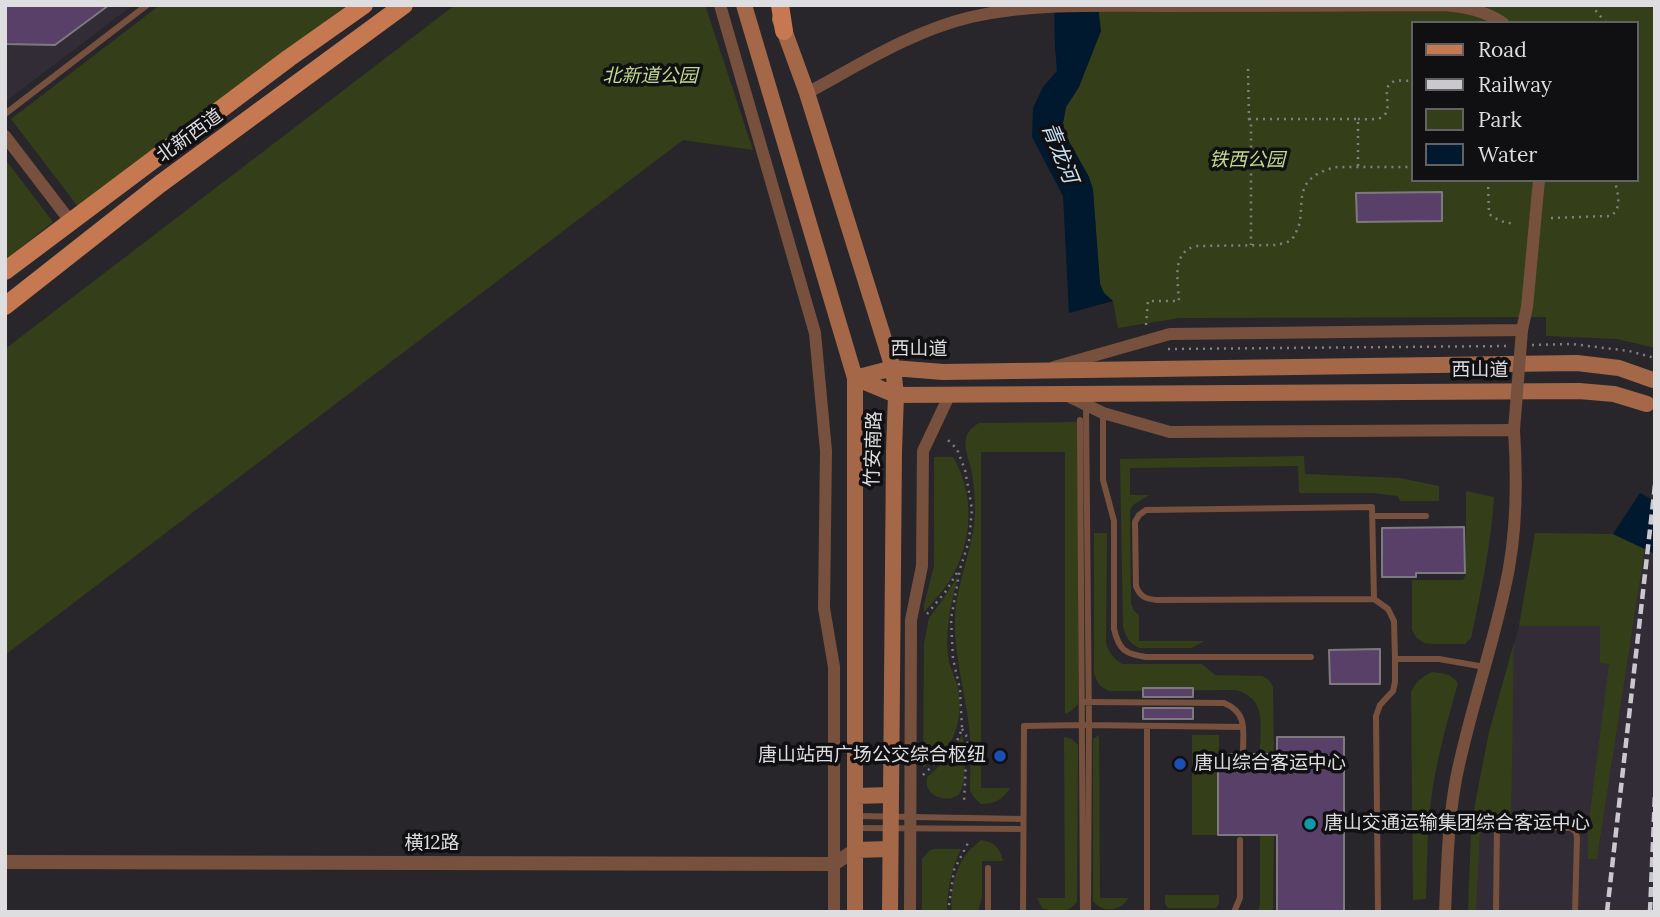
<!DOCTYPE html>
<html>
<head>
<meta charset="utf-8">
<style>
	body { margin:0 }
	#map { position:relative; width:1660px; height:917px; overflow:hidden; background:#28262a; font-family:Lora,serif }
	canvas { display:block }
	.frame { position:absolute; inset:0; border:7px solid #dedde0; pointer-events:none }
	.legend { position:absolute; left:1411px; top:21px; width:228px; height:161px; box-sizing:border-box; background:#100f11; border:2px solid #626164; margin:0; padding:9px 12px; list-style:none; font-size:21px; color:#dedde0 }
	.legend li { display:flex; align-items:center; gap:14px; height:35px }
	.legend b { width:35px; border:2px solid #626164 }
</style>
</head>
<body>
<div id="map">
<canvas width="1660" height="917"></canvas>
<div class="frame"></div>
<ul class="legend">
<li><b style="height:9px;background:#c67950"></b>Road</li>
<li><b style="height:9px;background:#cac8cc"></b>Railway</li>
<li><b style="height:19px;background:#343f1a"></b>Park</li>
<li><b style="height:19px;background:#00192f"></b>Water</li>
</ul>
</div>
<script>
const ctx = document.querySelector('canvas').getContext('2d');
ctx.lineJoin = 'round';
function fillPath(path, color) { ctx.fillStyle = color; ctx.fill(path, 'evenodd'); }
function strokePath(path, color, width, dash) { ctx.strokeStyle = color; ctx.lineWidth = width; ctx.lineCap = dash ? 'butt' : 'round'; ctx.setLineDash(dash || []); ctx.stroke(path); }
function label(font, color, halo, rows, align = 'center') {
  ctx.font = font + ' Lora,"Noto Sans SC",serif'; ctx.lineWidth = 7; ctx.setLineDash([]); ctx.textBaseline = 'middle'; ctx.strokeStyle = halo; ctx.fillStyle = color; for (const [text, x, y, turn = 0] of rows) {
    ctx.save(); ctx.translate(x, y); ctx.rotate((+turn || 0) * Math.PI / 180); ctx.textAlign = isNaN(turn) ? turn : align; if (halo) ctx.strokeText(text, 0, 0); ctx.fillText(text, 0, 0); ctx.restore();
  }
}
fillPath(new Path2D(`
	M5 5H133L5 102Z
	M1655 455V912H1468L1472 820 1489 732 1519 626H1601L1600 662 1610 664 1588 828 1597 859 1645 548Z`), '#312c36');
fillPath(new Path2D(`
	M160 5H347L79 208 11 119Z
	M455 5H705L753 150 683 140 5 655V349Z
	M1098 5H1655V348L1617 339 1546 336V317L1179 318 1118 328 1113 301 1104 293 1100 284 1093 190 1089 177 1066 136 1063 123 1066 107 1079 87ZM1413 23H1637V180H1413Z
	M5 159 53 222 5 260Z
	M1078 422V704L1071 711 1065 714V452H981V788H1010C1002 800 995 804 981 804L973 796 970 790C970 773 971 754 970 736 967 697 954 659 955 619 956 583 973 550 975 514 975 498 974 480 970 465 968 457 964 448 966 439 967 431 973 427 979 423Z
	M1304 456 1305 474 1400 478 1439 486V501H1400L1398 496 1373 493H1299L1298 466 1130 468V495H1149L1133 505 1130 510 1131 604 1134 611 1139 615V641H1204L1192 648H1139C1129 643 1126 637 1123 627L1120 459Z
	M934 457H953C974 492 973 537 954 573 946 588 935 600 924 612V605L934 566Z
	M1466 491 1494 497C1491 545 1481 591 1471 638L1465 644H1435L1424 643 1417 638 1412 630V580H1463L1466 574Z
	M1094 533H1107L1106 643C1109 653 1113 658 1122 664H1202L1215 675 1262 676 1269 680 1273 687 1274 754 1260 753C1260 727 1268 699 1236 690L1110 691C1100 688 1097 683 1094 673Z
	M1535 533 1613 534 1645 548 1597 859H1588V828L1609 664 1600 663V626H1519Z
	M958 576C951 604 944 632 949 662 951 671 956 679 958 688 962 708 959 735 944 751 938 757 930 762 923 768L924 644 929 618 941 602Z
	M1514 643 1511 820H1472L1489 732Z
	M1432 672C1444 673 1451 674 1458 683 1447 722 1436 761 1431 801 1427 833 1427 866 1426 899L1413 900 1411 692C1416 681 1422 677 1432 672Z
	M962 735C966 745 967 789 958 795 949 802 932 798 928 788 926 785 927 781 927 777 942 765 954 752 962 735Z
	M1099 735 1100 898H1128C1121 912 1102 913 1093 901V739Z
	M1192 735H1219V835H1192Z
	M1064 737 1072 739 1078 745 1077 902C1069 913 1054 913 1042 908L1037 898H1065Z
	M1471 831H1480L1476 912H1468Z
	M1260 835H1274L1273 912H1258L1260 903Z
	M981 840C995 842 1000 848 1003 861H982V897L978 912H952C950 892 955 867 968 852 972 847 977 844 981 840Z
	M933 849H961C951 869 948 887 947 909L945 912H922V859L929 851Z
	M1165 895H1219V904L1216 908H1168L1165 904Z`), '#343f1a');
fillPath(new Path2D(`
	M1054 5H1098L1101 31 1079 87 1066 107 1063 123 1066 136 1089 177 1093 190 1100 284 1104 293 1113 301 1069 313 1063 196 1032 137 1033 108 1043 87 1057 71 1055 48Z
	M1640 493 1655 501V554L1613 534Z`), '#00192f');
const building = new Path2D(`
	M5 5H109L55 45 5 44Z
	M1442 192V221L1357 222 1356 193Z
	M1464 527 1465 573H1416V577H1382V528Z
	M1380 649V684H1330L1329 650Z
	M1143 688H1193V697H1143Z
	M1143 708H1193V719H1143Z
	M1277 737H1344V912H1277V835H1218V754H1237L1240 757 1244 759 1249 754H1277Z`);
fillPath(building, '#584069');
strokePath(building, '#7d7a7f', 2);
strokePath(new Path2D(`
	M1591 5 1606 23
	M1248 69 1249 119 1251 124V245
	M1249 119H1358V167
	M1358 119C1365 119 1374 120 1380 118 1396 111 1380 91 1391 83 1396 79 1407 81 1413 81
	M1488 180 1489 214 1500 221 1514 224
	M1551 218 1611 216C1623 207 1617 193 1615 180
	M1146 325 1148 301H1179C1178 281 1171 252 1196 246L1275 245C1280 244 1287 243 1291 240 1295 236 1297 230 1299 225 1302 214 1300 203 1303 192 1307 176 1323 170 1337 167H1413
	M1532 345 1572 344 1629 351 1655 358
	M1168 349 1508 346
	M927 614 946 591 958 571
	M962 729 966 735 967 742 964 802
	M923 775 949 750 957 741 962 729 960 689 953 659 951 619 960 569 969 541 972 509 965 470 957 449 945 437
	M948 912 954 870 968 843`), '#807f82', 2.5, [2, 5]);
strokePath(new Path2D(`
	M5 114 147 5
	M1086 406 1089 725 1088 912
	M1103 413V480L1114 521V629C1119 650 1125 654 1146 657H1311
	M1080 420 1083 912
	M1372 507 1374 599 1157 600C1146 599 1140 597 1136 586L1135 522 1139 515 1146 510Z
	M1372 516H1426
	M1374 599 1388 609 1394 621 1395 659V682L1393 691 1380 705 1376 716 1378 912
	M1395 659H1439L1485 667
	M1085 702 1224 703C1248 713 1243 730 1243 753
	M1147 726V912
	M857 816 1023 819
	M857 828 1023 829
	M988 912V868
	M1023 912 1024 726 1083 725 1243 727
	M1234 912 1240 898V840
	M1496 912 1497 825 1571 828 1576 832 1577 838 1575 912`), '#77513e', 6);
strokePath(new Path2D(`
	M720 5 815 333 826 451 824 608 834 667V912
	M807 93C859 65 912 31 971 17 1031 3 1100 6 1162 6 1256 6 1351 6 1445 5 1467 7 1485 11 1503 23
	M5 136 70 221
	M1054 367 1170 334 1522 330 1527 307 1539 180
	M1066 395 1103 413 1170 432 1514 430C1517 475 1517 523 1509 568 1496 639 1470 708 1456 779 1448 823 1447 868 1445 912
	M910 912 911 620 922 566 923 451 949 396`), '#77513e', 12);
strokePath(new Path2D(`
	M5 862 834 864 855 850`), '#77513e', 14);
strokePath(new Path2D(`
	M744 5 855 378V912
	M780 19 807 93 893 368 896 395 894 451 890 912
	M855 378 893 368 943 372 1577 363 1619 368 1653 380
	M855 378 896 395 1579 391 1614 394 1647 404
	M855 796 890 795
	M855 850 890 849`), '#a46848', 16);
strokePath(new Path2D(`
	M780 5 784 31
	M5 271 289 58 364 5
	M5 306 160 184 404 5`), '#c67950', 18);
strokePath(new Path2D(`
	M1607 912 1655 485
	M1650 912 1655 794`), '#cac8cc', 4.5, [10, 5]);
strokePath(new Path2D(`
	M1514 430 1522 330`), '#77513e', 12);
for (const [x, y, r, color] of [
	[1000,756,7,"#1a4fb4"],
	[1180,764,7,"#1a4fb4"],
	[1310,824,7,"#0f9aa8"]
]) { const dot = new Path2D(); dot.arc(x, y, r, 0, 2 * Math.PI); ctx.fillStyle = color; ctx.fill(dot); strokePath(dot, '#100f11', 2.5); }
label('italic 19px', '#c2d98e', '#100f11', [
	["北新道公园",650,77],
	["铁西公园",1247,161]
]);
label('19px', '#dedde0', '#100f11', [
	["北新西道",190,136,-36],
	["西山道",919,350],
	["西山道",1480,371],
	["竹安南路",874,449,-88],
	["横12路",432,844]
]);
label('19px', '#dedde0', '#100f11', [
	["唐山站西广场公交综合枢纽",986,756,"right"],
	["唐山综合客运中心",1194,764],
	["唐山交通运输集团综合客运中心",1324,824]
], 'left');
label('italic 21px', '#c7e0f6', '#100f11', [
	["青龙河",1059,153,68]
]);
</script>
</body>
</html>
